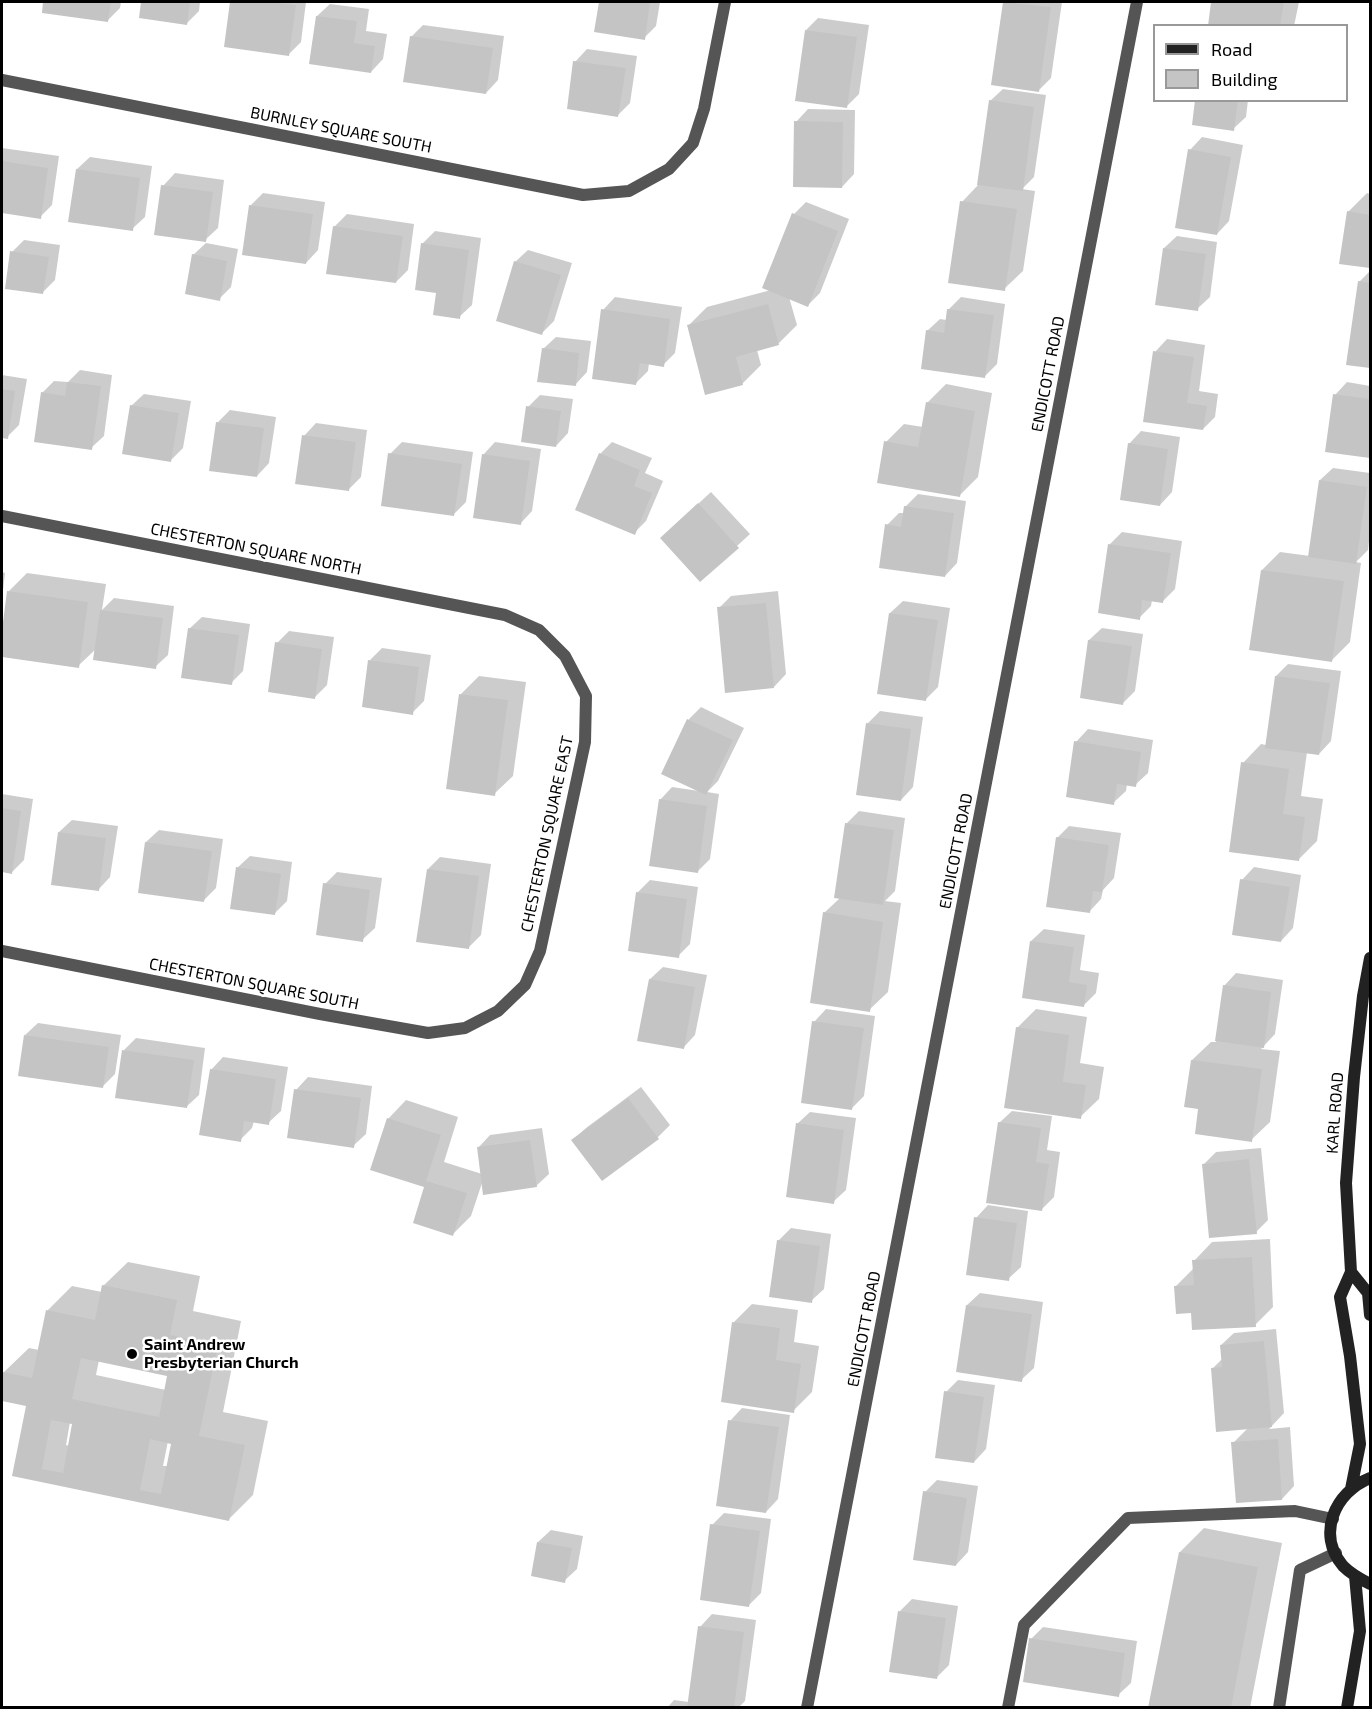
<!DOCTYPE html>
<html>
<head>
<meta charset="utf-8">
<style>
	body { margin:0 }
	#map { position:relative; width:1372px; height:1709px; overflow:hidden; background:#fff; font-family:"Exo 2",sans-serif }
	canvas { display:block }
	.frame { position:absolute; inset:0; border:3px solid #000; pointer-events:none }
	.legend { position:absolute; left:1153px; top:24px; width:195px; height:78px; box-sizing:border-box; background:#fff; border:2px solid #999; margin:0; padding:8px 10px; list-style:none; font-size:18px; color:#000 }
	.legend li { display:flex; align-items:center; gap:12px; height:30px }
	.legend b { width:30px; border:2px solid #999 }
</style>
</head>
<body>
<div id="map">
<canvas width="1372" height="1709"></canvas>
<div class="frame"></div>
<ul class="legend">
<li><b style="height:8px;background:#222"></b>Road</li>
<li><b style="height:16px;background:#c4c4c4"></b>Building</li>
</ul>
</div>
<script>
const ctx = document.querySelector('canvas').getContext('2d');
ctx.lineJoin = 'round';
function fillPath(path, color) { ctx.fillStyle = color; ctx.fill(path, 'evenodd'); }
function strokePath(path, color, width, dash) { ctx.strokeStyle = color; ctx.lineWidth = width; ctx.lineCap = dash ? 'butt' : 'round'; ctx.setLineDash(dash || []); ctx.stroke(path); }
function label(font, color, halo, rows, align = 'center') {
  ctx.font = font + ' "Exo 2",sans-serif'; ctx.lineWidth = 5; ctx.setLineDash([]); ctx.textBaseline = 'middle'; ctx.strokeStyle = halo; ctx.fillStyle = color; for (const [text, x, y, turn = 0] of rows) {
    ctx.save(); ctx.translate(x, y); ctx.rotate((+turn || 0) * Math.PI / 180); ctx.textAlign = isNaN(turn) ? turn : align; if (halo) ctx.strokeText(text, 0, 0); ctx.fillText(text, 0, 0); ctx.restore();
  }
}
fillPath(new Path2D(`
	M45 2H121L120 8 108 20 43 11Z
	M143 2H200L199 11 187 23 141 17Z
	M232 2H306L301 42 288 55 226 46Z
	M600 2H660L656 26 644 38 596 31Z
	M1004 2H1062L1051 78 1039 90 993 84Z
	M1213 2H1299L1294 26H1209Z
	M330 4 369 9 366 31 387 34 383 59 371 72 317 16Z
	M818 18 869 25 859 94 847 106 806 30Z
	M423 25 504 36 498 80 486 93 411 37Z
	M587 49 637 56 630 103 618 115 575 62Z
	M1003 89 1046 95 1034 177 1022 189 1035 191 1023 271 1004 289 962 202 978 185 990 101Z
	M1197 100H1248L1246 117 1233 129Z
	M808 109 855 110 854 174 842 187 796 122Z
	M1202 137 1243 145 1229 221 1217 234 1190 150Z
	M2 148 59 156 52 205 40 217 2 212Z
	M90 157 152 166 145 217 132 229 77 169Z
	M175 173 224 180 218 228 205 240 163 186Z
	M263 193 325 202 318 250 306 263 250 206Z
	M1367 193 1370 194V267L1341 263 1348 212Z
	M806 202 849 219 820 293 808 305 789 297 797 325 778 344 757 350 761 365 742 384 688 326 707 307 771 290 794 214Z
	M347 214 414 224 408 270 396 282 334 227Z
	M435 231 481 238 472 305 459 317 422 244Z
	M1177 236 1217 242 1210 297 1197 309 1164 248Z
	M24 240 60 245 55 280 43 292 12 252Z
	M206 243 238 249 231 287 219 299 193 255Z
	M528 250 572 263 554 321 542 333 515 262Z
	M1370 271V367L1348 364 1359 282Z
	M615 297 682 307 675 353 663 365 649 363 648 371 636 383 603 310Z
	M961 297 1005 304 997 364 985 376 927 331 940 319 947 320 948 310Z
	M556 337 591 341 587 372 575 385 543 349Z
	M1167 339 1205 345 1199 391 1218 394 1215 417 1203 429 1155 352Z
	M80 370 112 375 104 436 91 448 42 393 54 381 68 382Z
	M2 375 27 379 19 425 7 437 2 436Z
	M1347 382 1370 386V457L1327 451 1335 395Z
	M946 384 992 393 978 477 960 495 886 442 904 424 923 427 927 403Z
	M144 394 191 401 183 448 171 460 131 406Z
	M540 395 573 399 568 433 556 446 528 407Z
	M230 410 276 417 269 463 257 476 218 422Z
	M316 423 367 430 361 477 348 490 304 436Z
	M1141 431 1180 437 1172 492 1160 505 1129 444Z
	M402 442 473 452 466 502 454 514 390 454Z
	M495 442 541 449 532 511 520 524 483 455Z
	M612 442 652 458 645 473 663 481 646 521 634 533 600 454Z
	M1333 468 1370 473V532L1368 550 1356 562 1361 563 1350 642 1332 660 1262 570 1280 552 1310 556 1320 480Z
	M711 492 750 534 700 580 674 526Z
	M918 494 966 501 957 563 945 576 887 525 899 513H904L905 507Z
	M1122 532 1182 541 1175 589 1163 601 1152 600 1151 606 1139 618 1110 544Z
	M2 572 5 573 2 599Z
	M27 573 106 584 102 610 114 598 174 606 168 655 155 667 97 648 78 666 2 655V641L8 592Z
	M778 591 786 674 774 687 719 608 731 596Z
	M903 601 950 608 938 687 925 700 890 613Z
	M202 617 250 624 243 671 231 683 189 629Z
	M1102 628 1143 634 1135 691 1123 703 1089 640Z
	M289 631 334 637 327 685 315 697 277 643Z
	M382 648 431 655 424 701 412 713 370 660Z
	M1288 664 1341 671 1331 741 1319 754 1307 752 1301 796 1323 799 1317 841 1298 860 1243 763 1261 744 1266 745 1276 676Z
	M479 676 526 682 513 776 494 794 461 694Z
	M701 707 744 728 718 781 707 792 719 794 710 859 698 871 660 800 672 787 699 791 663 773 689 719Z
	M880 711 923 717 913 787 901 800 868 723Z
	M1088 729 1153 740 1148 773 1135 785 1127 784 1126 791 1113 803 1076 742Z
	M2 794 33 799 24 860 12 872 2 871Z
	M859 811 905 818 895 891 885 901 901 903 888 992 869 1010 824 913 840 898 846 824Z
	M72 820 118 826 110 877 98 890 59 832Z
	M1069 826 1121 833 1114 878 1103 890 1101 899 1089 912 1057 838Z
	M159 830 223 839 216 888 204 900 146 842Z
	M250 856 292 862 287 901 274 914 237 868Z
	M440 857 491 864 481 935 468 948 428 869Z
	M1254 867 1301 875 1293 928 1281 941 1242 880Z
	M337 872 382 878 375 928 362 940 325 884Z
	M650 880 698 887 690 944 678 956 638 892Z
	M1044 929 1085 935 1080 970 1099 973 1096 993 1084 1005 1031 941Z
	M663 967 707 975 695 1035 683 1048 639 1040 650 979Z
	M1236 973 1283 980 1275 1034 1261 1049 1280 1051 1270 1122 1251 1140 1200 1108 1192 1060 1211 1042H1216L1224 986Z
	M826 1009 875 1016 864 1096 852 1108 814 1022Z
	M1036 1009 1087 1017 1080 1063 1104 1067 1099 1099 1080 1117 1017 1028Z
	M38 1023 121 1035 115 1074 103 1086 25 1035Z
	M136 1038 205 1048 199 1095 186 1107 124 1050Z
	M223 1057 288 1067 281 1111 268 1123 254 1121 252 1128 240 1140 211 1070Z
	M308 1077 372 1086 366 1134 353 1146 296 1090Z
	M641 1087 670 1125 658 1137 603 1179 573 1140 586 1128Z
	M406 1100 458 1117 444 1162 482 1174 478 1148 490 1135 542 1128 549 1174 536 1186 483 1180 471 1216 453 1234 388 1119Z
	M1012 1111 1052 1116 1047 1150 1060 1152 1054 1197 1042 1209 999 1123Z
	M810 1112 856 1118 846 1190 833 1202 797 1124Z
	M1261 1148 1268 1220 1256 1232 1203 1165 1216 1152Z
	M988 1205 1028 1211 1021 1267 1008 1279 976 1218Z
	M791 1228 831 1234 824 1289 811 1301 778 1241Z
	M1270 1239 1273 1307 1255 1325 1193 1311 1176 1286 1194 1268V1261L1212 1242Z
	M128 1262 200 1276 193 1311 241 1321 223 1412 268 1421 253 1495 229 1519 14 1475 28 1405 2 1399 4 1372 29 1348 39 1350 48 1310 72 1286 102 1292 103 1286ZM99 1360 169 1375 166 1390 96 1375ZM70 1422 74 1423 70 1446 66 1445ZM168 1441 173 1442 168 1466H163Z
	M980 1293 1043 1302 1034 1368 1021 1380 967 1305Z
	M752 1304 798 1310 794 1342 819 1346 812 1392 793 1411 734 1322Z
	M1276 1329 1284 1413 1269 1429 1290 1427 1294 1486 1282 1499 1233 1443 1248 1428 1212 1369 1223 1358 1221 1345 1234 1333Z
	M958 1380 995 1385 986 1449 974 1462 946 1392Z
	M742 1408 790 1415 778 1499 766 1512 730 1421Z
	M937 1480 978 1486 968 1552 956 1565 925 1492Z
	M724 1513 771 1519 761 1593 749 1605 712 1525Z
	M1204 1528 1282 1543 1250 1708H1150L1180 1552Z
	M551 1530 583 1536 577 1569 564 1581 538 1542Z
	M912 1599 958 1606 949 1665 937 1677 900 1611Z
	M712 1614 756 1620 745 1701 738 1708H667L674 1700 689 1702 700 1627Z
	M1043 1627 1137 1641 1131 1683 1118 1695 1031 1639Z`), '#0003');
fillPath(new Path2D(`
	M43 2H111L108 22 42 13Z
	M141 2H190L187 25 139 18Z
	M230 2H270L296 5 289 56 224 47Z
	M599 2H650L645 40 594 32Z
	M1003 2 1051 7 1039 92 991 85Z
	M1211 2H1284L1280 26H1208Z
	M316 16 357 21 354 43 375 46 371 73 309 64Z
	M805 30 857 37 847 108 795 101Z
	M410 36 493 48 486 94 403 82Z
	M573 61 626 68 618 117 567 109Z
	M989 100 1034 107 1023 191 977 185Z
	M1195 100H1238L1234 131 1192 125Z
	M794 121 843 122 842 188 793 187Z
	M1188 149 1231 157 1217 235 1175 228Z
	M2 161 48 168 41 219 2 213Z
	M76 169 140 178 133 231 68 222Z
	M161 185 213 192 206 242 154 235Z
	M960 201 1017 209 1005 291 948 283Z
	M249 205 313 214 306 264 242 255Z
	M1347 211 1370 215V268L1339 264Z
	M792 213 838 231 808 307 762 288Z
	M333 226 403 236 396 283 326 274Z
	M421 243 469 250 460 319 433 315 436 293 415 290Z
	M1163 248 1206 254 1198 311 1155 305Z
	M10 251 49 257 43 294 5 289Z
	M192 254 227 261 220 301 185 294Z
	M514 261 561 275 542 335 496 321Z
	M1358 281 1370 283V368L1346 365Z
	M768 304 779 345 736 357 743 385 705 395 687 325Z
	M601 309 670 319 664 367 640 363 636 385 592 379Z
	M947 309 994 315 985 378 921 369 926 330 944 333Z
	M542 348 579 353 576 386 537 382Z
	M1153 351 1194 357 1187 403 1207 406 1203 430 1143 422Z
	M67 382 101 386 92 450 34 442 41 392 65 396Z
	M2 389 15 391 8 439 2 438Z
	M1333 394 1370 399V458L1325 452Z
	M926 402 975 411 960 497 877 483 884 441 918 447Z
	M130 405 179 413 171 462 122 454Z
	M526 406 561 411 556 447 521 442Z
	M216 422 264 428 257 477 209 471Z
	M302 435 356 442 349 491 295 484Z
	M1128 443 1168 449 1160 506 1120 500Z
	M388 453 462 464 454 516 381 506Z
	M599 453 640 470 634 486 652 493 635 535 575 510Z
	M482 454 530 461 521 525 473 518Z
	M1319 480 1367 487 1356 564 1308 557Z
	M698 503 739 548 700 582 660 538Z
	M904 506 954 513 945 577 879 568 885 524 901 527Z
	M1108 544 1171 553 1163 603 1142 600 1140 620 1098 613Z
	M1261 570 1344 581 1332 662 1249 650Z
	M7 591 88 602 79 668 2 657V630Z
	M766 603 774 688 725 693 717 607Z
	M100 610 163 618 156 669 93 660Z
	M889 613 938 620 926 701 877 694Z
	M188 628 239 635 232 685 181 678Z
	M1088 640 1132 646 1123 705 1080 698Z
	M275 642 322 649 315 699 268 692Z
	M368 660 419 667 413 715 362 707Z
	M1275 676 1330 683 1319 755 1265 748Z
	M459 694 508 700 495 796 446 789Z
	M687 719 733 740 706 795 661 774Z
	M866 723 911 729 901 801 856 795Z
	M1074 741 1141 752 1136 787 1117 784 1114 805 1066 797Z
	M1241 762 1289 769 1283 814 1305 817 1299 861 1229 852Z
	M659 799 707 806 698 873 649 866Z
	M2 808 21 811 12 874 2 872Z
	M845 823 894 830 883 905 834 898Z
	M58 832 106 838 99 891 51 885Z
	M1056 837 1109 845 1102 892 1093 891 1090 913 1046 907Z
	M145 842 212 851 204 902 138 893Z
	M236 867 281 874 275 915 230 909Z
	M427 869 479 876 469 949 416 942Z
	M1240 879 1290 887 1281 942 1232 935Z
	M323 883 370 890 363 942 316 935Z
	M636 892 687 899 679 958 628 951Z
	M823 912 883 922 870 1012 810 1003Z
	M1030 941 1074 947 1069 982 1087 985 1084 1007 1022 998Z
	M649 979 695 987 684 1049 637 1041Z
	M1223 985 1271 992 1264 1048 1215 1041Z
	M812 1021 864 1028 852 1110 801 1103Z
	M1016 1027 1069 1035 1063 1082 1086 1085 1081 1119 1004 1108Z
	M24 1035 109 1047 103 1088 18 1076Z
	M122 1050 194 1060 187 1108 115 1098Z
	M1191 1060 1262 1069 1252 1142 1195 1134 1198 1109 1184 1107Z
	M210 1069 276 1079 269 1125 244 1121 241 1142 199 1135Z
	M294 1089 361 1098 354 1148 287 1138Z
	M628 1098 659 1139 602 1181 571 1140Z
	M387 1118 441 1135 426 1181 467 1193 453 1236 413 1223 424 1187 370 1170Z
	M998 1122 1041 1128 1036 1162 1049 1164 1042 1211 986 1203Z
	M796 1123 844 1130 834 1204 786 1197Z
	M530 1140 537 1187 483 1195 477 1147Z
	M1249 1159 1257 1234 1209 1238 1202 1164Z
	M974 1217 1017 1223 1009 1281 966 1275Z
	M777 1240 820 1246 812 1303 769 1297Z
	M1252 1257 1256 1327 1192 1330 1191 1313 1176 1314 1174 1286 1194 1285 1192 1260Z
	M102 1285 177 1300 170 1335 218 1345 199 1436 245 1445 229 1521 12 1476 26 1406 2 1401 3 1372 32 1378 46 1310 95 1320ZM81 1358 167 1376 159 1417 72 1399ZM51 1420 72 1424 63 1473 42 1469ZM150 1439 171 1444 161 1494 140 1490Z
	M966 1305 1032 1314 1022 1382 956 1372Z
	M732 1322 780 1328 776 1360 801 1364 794 1413 721 1402Z
	M1264 1341 1272 1427 1216 1432 1211 1368 1222 1367 1220 1345Z
	M944 1391 984 1397 974 1463 935 1458Z
	M728 1420 779 1427 766 1513 716 1506Z
	M1278 1439 1282 1500 1236 1503 1231 1442Z
	M923 1491 967 1498 956 1566 913 1560Z
	M710 1524 760 1531 749 1607 700 1600Z
	M537 1542 572 1548 565 1583 531 1576Z
	M1179 1552 1258 1567 1231 1708H1148Z
	M898 1611 946 1618 937 1679 889 1672Z
	M698 1626 744 1632 734 1708H687Z
	M1029 1638 1125 1653 1119 1697 1023 1682Z`), '#c4c4c4');
strokePath(new Path2D(`
	M1008 1708 1024 1625 1128 1518 1295 1511 1333 1519
	M1279 1708 1300 1570 1336 1553`), '#555', 12);
strokePath(new Path2D(`
	M2 80 583 195 629 191 669 169 693 143 704 109 725 2
	M2 516 505 615 539 630 565 656 586 696 585 742 540 951 525 985 498 1011 465 1028 428 1033 320 1014 2 951
	M807 1708 1137 2`), '#555', 12);
strokePath(new Path2D(`
	M1351 1272 1368 1293 1370 1315
	M1370 1478C1335 1492 1316 1534 1343 1566 1351 1574 1360 1579 1370 1584
	M1351 1489 1360 1444 1350 1356 1340 1297 1351 1272 1346 1183 1354 1077 1363 996 1370 958
	M1347 1708 1360 1631 1355 1576`), '#222', 12);
for (const [x, y, r, color] of [
	[132,1354,6,"#000"]
]) { const dot = new Path2D(); dot.arc(x, y, r, 0, 2 * Math.PI); ctx.fillStyle = color; ctx.fill(dot); strokePath(dot, '#fff', 2); }
label('16px', '#000', '#fff', [
	["BURNLEY SQUARE SOUTH",341,130,11],
	["ENDICOTT ROAD",1048,374,-79],
	["CHESTERTON SQUARE NORTH",256,549,11],
	["CHESTERTON SQUARE EAST",547,834,-78],
	["ENDICOTT ROAD",956,851,-79],
	["CHESTERTON SQUARE SOUTH",254,984,11],
	["KARL ROAD",1335,1113,-86],
	["ENDICOTT ROAD",864,1329,-79]
]);
label('bold 16px', '#000', '#fff', [
	["Saint Andrew",144,1345],
	["Presbyterian Church",144,1363]
], 'left');
</script>
</body>
</html>
